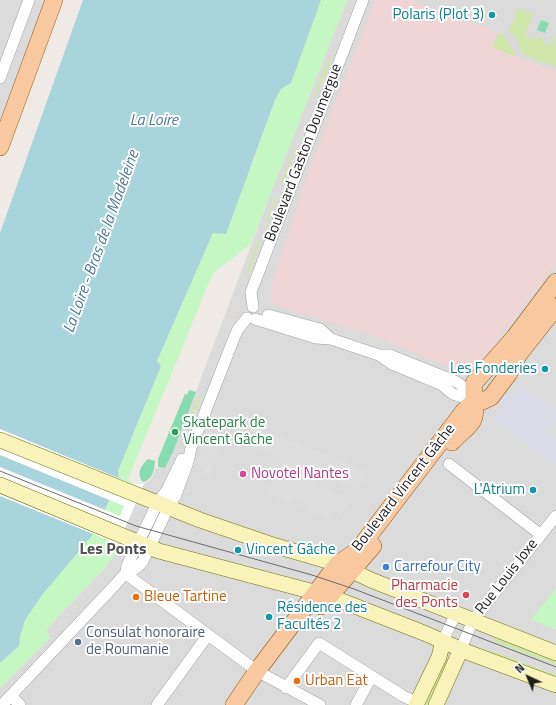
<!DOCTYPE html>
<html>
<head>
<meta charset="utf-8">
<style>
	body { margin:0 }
	#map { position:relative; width:556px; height:705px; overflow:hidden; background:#efeae5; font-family:"Titillium Web",sans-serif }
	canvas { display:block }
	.north { position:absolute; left:508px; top:657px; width:40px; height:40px; -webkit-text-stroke:3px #fff; paint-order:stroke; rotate:316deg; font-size:11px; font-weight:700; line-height:16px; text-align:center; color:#1e1e1e }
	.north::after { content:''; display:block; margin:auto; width:14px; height:18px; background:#1e1e1e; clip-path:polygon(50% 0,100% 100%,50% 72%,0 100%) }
</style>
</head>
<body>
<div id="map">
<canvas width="556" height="705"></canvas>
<div class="north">N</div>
</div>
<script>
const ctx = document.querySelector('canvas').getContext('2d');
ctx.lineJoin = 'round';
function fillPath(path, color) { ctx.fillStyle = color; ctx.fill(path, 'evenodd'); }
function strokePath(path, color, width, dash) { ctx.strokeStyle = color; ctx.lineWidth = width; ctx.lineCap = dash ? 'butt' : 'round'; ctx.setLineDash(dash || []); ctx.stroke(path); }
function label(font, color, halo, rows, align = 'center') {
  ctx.font = font + ' "Titillium Web",sans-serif'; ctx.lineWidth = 4; ctx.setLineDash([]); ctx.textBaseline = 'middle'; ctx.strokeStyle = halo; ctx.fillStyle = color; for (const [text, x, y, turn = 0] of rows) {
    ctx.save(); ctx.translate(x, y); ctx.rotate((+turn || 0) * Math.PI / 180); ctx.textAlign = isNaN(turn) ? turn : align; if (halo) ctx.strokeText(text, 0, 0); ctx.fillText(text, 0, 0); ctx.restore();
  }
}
fillPath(new Path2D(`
	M0 0H57L0 145Z
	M347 0H556V705H0V688L50 638 46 629 104 569 118 551 117 546 144 484 151 479 154 474 155 468H165L172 455 269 198Z`), '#dcdbdb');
fillPath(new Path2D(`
	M375 0H411L498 32 493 48 556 71V263L479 365 457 370 372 335 275 305 270 299 272 284 307 175Z`), '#efd5d6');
fillPath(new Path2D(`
	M518 8 533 14 525 36 535 40 536 36 545 40 544 43 551 46 556 32V67L525 55 521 50 516 38 509 31Z
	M498 32C509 37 510 48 517 57L493 48Z
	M328 60 331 61 315 98 313 97Z
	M295 146 296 147 282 184 280 183Z
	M275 198H277L266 226H264Z
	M258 240 260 241 248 274 246 273Z
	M199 395 201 396 190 424 188 423Z
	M495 637 556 661V665L493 641Z
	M490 650 556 675V679L488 653Z
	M440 662 449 666 432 705H420Z`), '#d0e7ac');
fillPath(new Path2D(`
	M321 0H347L251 244 213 273 128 479 133 484 115 543 118 548V551L104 569 46 629 50 638 0 688V663L19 646 20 636 25 620 119 478 118 471 161 366 157 361 213 233 253 162 275 100 281 89 291 83Z
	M556 588V630L531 620Z`), '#c5f7c3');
fillPath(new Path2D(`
	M541 20 549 23 545 33 537 30Z
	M189 390 196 392 173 452 165 468 158 467V459L185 394 187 395Z
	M148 459 155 461C154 471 153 479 143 482 136 475 141 465 148 459Z`), '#86dbb1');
fillPath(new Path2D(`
	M346 57 348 58 335 93 333 92Z
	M280 228 283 229 267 271 264 270Z
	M257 428 367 470 358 490 319 475 316 484 338 493 346 498 343 503 347 506 340 516 337 511 328 514 330 519 301 508 303 502 295 499 293 504 267 494 274 477 267 473 274 456 250 446Z
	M209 432 224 438 212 467 211 473 204 477 197 461Z`), '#dedede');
fillPath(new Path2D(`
	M522 386 556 412V418L546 431 556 439V466L495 419 504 407 496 401 503 392 512 398Z`), '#d9dae5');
fillPath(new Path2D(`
	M83 0H321L291 83 281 89 275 100 226 234 213 233 157 361 161 366 118 471 119 478 95 532 42 595 25 620 20 636 19 646 0 663V233Z`), '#a7d5db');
fillPath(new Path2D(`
	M0 429 133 484H144L117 546 113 542 0 496V467L120 516 124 506 0 455Z`), '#fff');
const street = new Path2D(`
	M0 78 29 0
	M253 307 251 292 363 0
	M268 315 320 329 331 339
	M255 319 316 338 331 339 379 355H390L455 381 461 385 474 401
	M379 355 392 364 442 385 453 394 474 401
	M449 464 541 535
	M126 574 257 671 320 705
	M126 574 127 566 157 504 167 490 182 459
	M443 641 456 613
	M461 649 473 620 556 516
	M286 688 319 643 403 696 418 703
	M11 696 20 705
	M2 705 115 585C118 582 121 578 124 575 132 569 136 571 143 561L168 508 175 497 188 462 191 448 234 338 238 329 247 318
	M157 705 208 635
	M356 705 372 676`);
const secondary = new Path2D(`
	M0 440 200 520 276 546 338 564 371 580 556 653
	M0 485 159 551 329 596 424 633 467 652 556 685
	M416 705 439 657 443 641
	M436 705 461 649`);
const primary = new Path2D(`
	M0 147 54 0
	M452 442C466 426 478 426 474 401H483L491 397 509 373 519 354 556 307
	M321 606 373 546
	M234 705 257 671 333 570 338 564 358 550 464 411 474 401V383L514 338 556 282`);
strokePath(street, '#a2a2a2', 12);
strokePath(secondary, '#727109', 16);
strokePath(primary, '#935506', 18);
strokePath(street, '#fff', 11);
strokePath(secondary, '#f7f3bb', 15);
strokePath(primary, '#f8c9a0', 17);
strokePath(new Path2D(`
	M0 471 136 526 312 575 354 589 556 667`), '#6c6c6c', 1);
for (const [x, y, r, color] of [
	[492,15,4,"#0f9aa8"],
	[545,369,4,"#0f9aa8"],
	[175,432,4,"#2e9e5b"],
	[243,474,4,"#d1479c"],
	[533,490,4,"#0f9aa8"],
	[238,550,4,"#0f9aa8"],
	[386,567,4,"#3f7fe0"],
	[466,595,4,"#e0444e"],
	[136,597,4,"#e8710a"],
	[269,617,4,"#0f9aa8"],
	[78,642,4,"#5c6f8a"],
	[297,681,4,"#e8710a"]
]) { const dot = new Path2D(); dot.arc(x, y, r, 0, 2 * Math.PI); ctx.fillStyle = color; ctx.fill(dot); strokePath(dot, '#fff', 1.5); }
label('15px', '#0d838f', '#fff', [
	["Polaris (Plot 3)",484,15],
	["Les Fonderies",537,369],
	["L'Atrium",525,490],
	["Vincent Gâche",246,550,"left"],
	["Résidence des",277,608,"left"],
	["Facultés 2",277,625,"left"]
], 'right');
label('15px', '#1e1e1e', '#fff', [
	["Boulevard Gaston Doumergue",304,153,-69],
	["Boulevard Vincent Gâche",404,488,-52],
	["Rue Louis Joxe",507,577,-52]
]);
label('15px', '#27864d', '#fff', [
	["Skatepark de",183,423],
	["Vincent Gâche",183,440]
], 'left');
label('15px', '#b23c85', '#fff', [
	["Novotel Nantes",251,474]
], 'left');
label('15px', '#366cbe', '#fff', [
	["Carrefour City",394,567]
], 'left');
label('15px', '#be3a42', '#fff', [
	["Pharmacie",458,586],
	["des Ponts",458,603]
], 'right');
label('15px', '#c56008', '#fff', [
	["Bleue Tartine",144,597],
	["Urban Eat",305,681]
], 'left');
label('15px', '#4e5e75', '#fff', [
	["Consulat honoraire",86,633],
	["de Roumanie",86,650]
], 'left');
label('italic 16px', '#487a9b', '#fff', [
	["La Loire",154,121],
	["La Loire - Bras de la Madeleine",102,242,-70]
]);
label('bold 16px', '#515151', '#fff', [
	["Les Ponts",113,550]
]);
</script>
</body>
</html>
